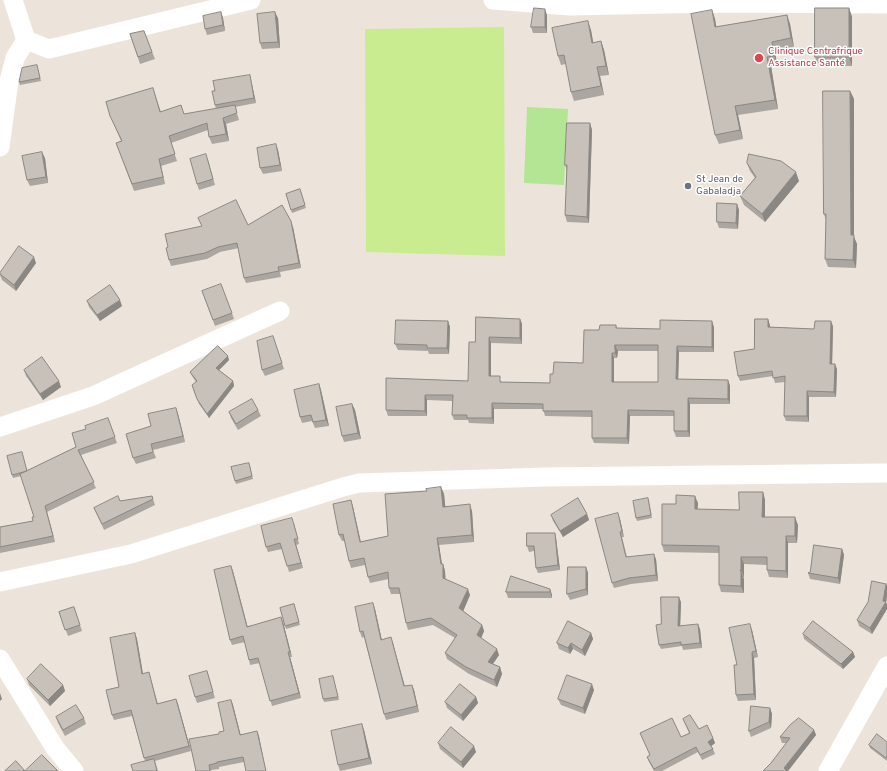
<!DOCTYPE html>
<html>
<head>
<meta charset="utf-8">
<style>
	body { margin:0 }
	canvas { display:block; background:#ece4da }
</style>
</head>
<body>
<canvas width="887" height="771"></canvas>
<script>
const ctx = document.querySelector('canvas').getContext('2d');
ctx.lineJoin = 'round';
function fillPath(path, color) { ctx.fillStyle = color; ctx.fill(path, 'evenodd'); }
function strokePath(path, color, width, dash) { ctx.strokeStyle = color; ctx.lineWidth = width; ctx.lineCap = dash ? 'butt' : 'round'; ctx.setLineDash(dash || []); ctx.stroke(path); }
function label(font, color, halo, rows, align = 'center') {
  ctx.font = font + ' Overpass,sans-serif'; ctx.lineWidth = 3; ctx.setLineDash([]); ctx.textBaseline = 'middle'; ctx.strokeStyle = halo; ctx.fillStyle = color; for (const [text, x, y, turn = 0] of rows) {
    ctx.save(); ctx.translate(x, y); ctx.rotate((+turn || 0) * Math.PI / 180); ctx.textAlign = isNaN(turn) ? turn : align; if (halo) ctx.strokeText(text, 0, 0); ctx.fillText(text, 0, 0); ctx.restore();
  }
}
fillPath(new Path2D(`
	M527 107 568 109 564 185 524 183Z`), '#b3e595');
fillPath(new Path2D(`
	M504 27 505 256 366 252 365 29Z`), '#c9ec90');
strokePath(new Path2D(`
	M13 0 26 40 49 49 251 0
	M493 0 570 6 718 3 887 4
	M0 147 9 81 15 58 26 40
	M0 427 93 396 280 311
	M0 582 131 554 343 487 359 483 546 477 887 473
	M0 659 55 748 74 771
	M828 771 887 666`), '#fff', 19);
fillPath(new Path2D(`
	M849 8 852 17V66H818L815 57Z
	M712 10 715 19 716 27 787 15 790 24 794 47 775 51 777 65 771 66 778 109 738 115 743 139 719 144 715 135Z
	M221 12 223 18 225 31 207 35 205 29Z
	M547 15V33H533L531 27Z
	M278 18 280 48 262 49 260 43Z
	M591 30 593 43 601 41 604 50 609 75 600 76 604 95 574 101 571 92 566 64 561 65 558 56Z
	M144 31 155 59 140 64 130 34Z
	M37 65 41 81 20 85 19 82Z
	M250 75 251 80 256 103 235 107 239 120 226 124 229 141 212 144 209 137 208 130 171 143 177 161 161 166 165 184 134 191 116 143 121 141 113 122 106 102 153 88 161 112 185 114 216 109 215 105V91Z
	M850 91 854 99V237L857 244 856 268 828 267 825 259 826 220 824 214Z
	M590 123 592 130 589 223 567 222 565 215 567 171 565 165Z
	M278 150 282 171 263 174 260 168Z
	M45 158 48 183 30 186 27 180Z
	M208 160 215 185 199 190 197 184Z
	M747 163 799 181 765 222 744 205 740 196 755 178 750 171Z
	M300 189 306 208 292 213 286 194Z
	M737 204 739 210 738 229 719 228 717 222Z
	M248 225 293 227 301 268 280 272 281 277 246 283 244 278 239 248 220 252 207 259 171 266 169 260Z
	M36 263 16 291 2 280 0 275V273Z
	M202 291 232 313 234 319 215 326Z
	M87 301 122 306 100 321 89 307Z
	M520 319 522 324V344L491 343V376L502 382 550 383 553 374 583 363 599 330 616 325 617 328 660 329 714 327V352H679L678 379 728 380 730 386V404H690V437H676L674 431V416H630L629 444 594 443 592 438V417L545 416 543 409H494V424L469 423 468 420H454L452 415V401L427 400V416H388L386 410V378L468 381 475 342ZM618 351H658V382H614V358H617Z
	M448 321 450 327 449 354H429L428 351 398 350 395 344Z
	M770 325V327L814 329 833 326 832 364 837 369 836 397H809V422L786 421 784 416 785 382 775 383 773 376 740 381 738 376Z
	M273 336 284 369 265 376 262 370Z
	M229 360 219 370 233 381 234 386 209 418 199 404 193 389 196 382 192 376 190 372Z
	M24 370 61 387 43 400 26 376Z
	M319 384 321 390 329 426 315 428 312 421 302 423 300 417Z
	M352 404 355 410 361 439 344 442 342 436Z
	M176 408 178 414 185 442 153 450 156 458 136 464 133 458Z
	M258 410 261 416 238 430 231 418 229 412Z
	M108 418 117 443 81 455 96 488 47 512 55 542 0 553V527L33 521 34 517 21 476 13 478 12 475 27 471 76 447 86 429Z
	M250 466 253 479 236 484 235 481Z
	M441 487 444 494 445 506 472 511 474 542 439 545 442 564H443L445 571V579L470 595 463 611 482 625 484 631 481 638 499 655 493 664 500 667 502 674 497 687 469 674 447 659 445 653 455 638 433 625 408 630 406 623 401 594H391L389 588V579L370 583 368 577 365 565 351 568 349 561 345 541H342L339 535 351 500 353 507 361 542 388 536 427 491Z
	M763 492 765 500V517L798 525 797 543H788V578L769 577 767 570V565L744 564V577H743L744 579V593L721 592 719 585V553L664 552 662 545 676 504 698 503 697 509 739 510Z
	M152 496 155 505 104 530 94 508 120 501Z
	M649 501 652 518 637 521 636 518Z
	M587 514 589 520 563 537 553 521 551 515Z
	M620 519 624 537H622L627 557 656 559 658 581 631 584 614 588 612 583Z
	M294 523 299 544 296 545 303 568 289 572 282 549 268 552 266 547Z
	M555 533 556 538 560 570 538 573 536 568 534 551 529 552 527 546Z
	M842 549 844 555 840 584 810 579 808 573Z
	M231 566 247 626 283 622 292 657H290L301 698 272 706 260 663 250 665 249 660 245 642 232 645 230 640Z
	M586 567 588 573V595L570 600 567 594Z
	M550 589 552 595V598H508L506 592Z
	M887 595 886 602 887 605V609L872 634 859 626 857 620Z
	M681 602 680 626 700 629 702 648 683 650 682 646 661 649 659 645 661 624Z
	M294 604 300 625 286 629 280 608Z
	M74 607 82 631 68 636 59 612Z
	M375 609 382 640 391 637 405 686 414 690 419 712 386 720 384 714 364 637 362 638 360 632Z
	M752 630 758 657 754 658 756 700 738 701 736 695 737 665Z
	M135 633 137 639 143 674 149 672 158 704 176 699 191 751 155 761 158 771H133L145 761 132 716 114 720 112 715Z
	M591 633 593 639 585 656 573 649 570 654 559 649 557 643Z
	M803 634 853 652 855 657 843 669 804 639Z
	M207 671 209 677 215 698 197 703 195 697Z
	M333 676 339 700 324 702 323 699Z
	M27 679 63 685 65 691 50 706 29 685Z
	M594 690 585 714 561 705 558 699Z
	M476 697 478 703 463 721 447 708 445 702Z
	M231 700 233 705 240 734 259 736 244 762 219 767V769L211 770V771H196L219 734 224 731Z
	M770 708 772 714 771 728 751 737 749 731Z
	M56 717 84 718 86 724 65 736 58 723Z
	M683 719 713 738 715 743 711 746 713 749 715 754 702 760 698 752 662 771H654L649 762 647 757 650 755 640 733 681 737 689 733Z
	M364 730 372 764 340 771 338 765Z
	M814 730 816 735 788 771H763L771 763 787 743H782L780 737Z
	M887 742V761L870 748 869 745Z
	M438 743 476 752 463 768 440 749Z`), '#aba6a0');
fillPath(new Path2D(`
	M849 8 852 17V66L849 57Z
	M545 9 547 15V33L545 27Z
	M712 10 715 19 718 36 715 27Z
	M221 12 223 18 225 31 223 25Z
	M275 12 278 18 280 48 278 42Z
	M787 15 790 24 794 47 791 38Z
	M588 21 591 30 595 52 592 43Z
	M601 41 604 50 609 75 606 66Z
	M772 42 775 51 777 65 774 56Z
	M767 57 771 66 778 109 775 100Z
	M597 67 600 76 604 95 601 86Z
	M250 75 251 80 256 103 254 98Z
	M850 91 854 99V237L857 244 856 268 853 260 851 235Z
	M735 106 738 115 743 139 740 130Z
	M223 118 226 124 229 141 226 134Z
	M590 123 592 130 589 223 587 217Z
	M276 144 278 150 282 171 280 165Z
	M42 152 45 158 48 183 46 177Z
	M159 159 161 166 165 184 163 177Z
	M796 172 799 181 765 222 762 214Z
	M737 204 739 210 738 229 736 223Z
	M291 221 293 227 301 268 299 263Z
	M34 257 36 263 16 291 14 285Z
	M120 300 122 306 100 321 97 315Z
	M520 319 522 324V344L520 338Z
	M768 319 770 325V333L768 327Z
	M448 321 450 327 449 354 447 348Z
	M712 321 714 327V352L712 347Z
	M831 321 833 326 832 369 830 364Z
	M489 337 491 343V382L489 376Z
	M615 345 618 351 617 358 615 353Z
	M677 346 679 352 678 385 676 379Z
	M612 353 614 358V387L612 382Z
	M228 356 229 360 217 372 216 368Z
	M835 364 837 369 836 397 834 392Z
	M728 380 730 386V404L728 399Z
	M59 381 61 387 43 400 40 394Z
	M233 381 234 386 209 418 207 414Z
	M319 384 321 390 329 426 326 420Z
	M807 391 809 397V422L807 416Z
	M425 395 427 400V416L425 411Z
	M688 398 690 404V437L688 431Z
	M492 403 494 409V424L492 418Z
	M352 404 355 410 361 439 358 433Z
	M176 408 178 414 185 442 183 436Z
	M628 410 630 416 629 444 627 438Z
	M441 487 444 494 446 513 443 507Z
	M763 492 765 500V524L762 517Z
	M695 496 698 503 697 516 695 509Z
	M351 500 353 507 362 548 360 542Z
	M470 504 472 511 474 542 472 535Z
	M45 506 47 512 55 542 53 536Z
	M618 513 620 519 624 537 622 531Z
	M587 514 589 520 563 537 560 531Z
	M795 517 798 525 797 543 795 536Z
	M555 533 556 538 560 570 558 565Z
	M786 536 788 543V578L786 571Z
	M437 538 439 545 443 571 441 564Z
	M294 539 296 545 303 568 301 563Z
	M842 549 844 555 840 584 838 578Z
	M654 554 656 559 658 581 656 575Z
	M741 557 744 564V577L741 570Z
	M443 564 445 571 446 584 443 578Z
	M231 566 233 571 249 632 247 627Z
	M586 567 588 573V595L586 589Z
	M741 572 744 579V593L741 586Z
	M886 584 887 586V595L886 603V602L887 605V609L872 634 870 628 883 601Z
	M468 589 470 595 462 614 459 608Z
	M550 589 552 595V598L550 592Z
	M679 597 681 602 680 631 678 626Z
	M373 603 375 609 383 646 381 640Z
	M281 617 283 622 292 657 290 652Z
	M698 624 700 629 702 648 700 643Z
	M750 624 752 630 758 657 756 651Z
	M482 625 484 631 480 641 477 635Z
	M135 633 137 639 144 680 142 674Z
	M591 633 593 639 585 656 582 650Z
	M391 637 393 643 406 692 404 686Z
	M571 643 573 649 570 654 568 648Z
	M497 649 499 655 490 668 488 662Z
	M288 652 290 657 301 698 299 693Z
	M752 652 754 658 756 700 754 694Z
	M853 652 855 657 843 669 841 664Z
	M500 667 502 674 497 687 494 680Z
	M592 684 594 690 585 714 583 708Z
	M63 685 65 691 50 706 48 700Z
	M412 685 414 690 419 712 417 706Z
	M0 693 2 699 0 701Z
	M476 697 478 703 463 721 461 715Z
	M176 699 178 704 191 751 189 746Z
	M231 700 233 705 242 740 240 735Z
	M770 708 772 714 771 728 769 722Z
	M362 724 364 730 372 764 369 758Z
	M814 730 816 735 788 771H785L784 768Z
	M257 731 259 736 266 771Z
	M713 738 715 743 710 747 708 742Z
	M474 746 476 752 463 768 461 762Z`), '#8b8782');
const building = new Path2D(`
	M534 8 545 9V27H531Z
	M815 8H849V57H815Z
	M712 10 715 27 787 15 791 38 772 42 774 56 767 57 775 100 735 106 740 130 715 135 691 14Z
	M221 12 223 25 205 29 203 16Z
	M275 12 278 42 260 43 257 14Z
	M588 21 592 43 601 41 606 66 597 67 601 86 571 92 564 55 558 56 552 28Z
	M144 31 152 52 138 57 130 34Z
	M37 65 40 78 19 82 22 68Z
	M250 75 254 98 215 105 212 91H215L213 81Z
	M153 88 160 112 181 105 184 114 235 105 237 113 223 118 226 134 209 137 207 123 169 136 175 154 159 159 163 177 132 184 116 143 122 141 110 116 106 102Z
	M823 91H850L851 235H854L853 260 825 259 826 214H824Z
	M567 123H590L587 217 565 215 567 165H565Z
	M276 144 280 165 260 168 257 148Z
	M42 152 46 177 27 180 22 156Z
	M206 154 213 179 197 184 190 159Z
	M749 154 781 161 796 172 762 214 740 196 756 177 747 163Z
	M300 189 305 205 291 210 286 194Z
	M236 200 248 225 282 205 291 221 299 263 278 267 279 271 244 278 237 243 218 247 205 253 169 260 166 248 168 247 165 234 202 226 198 218Z
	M717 203 737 204 736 223 717 222Z
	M19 246 34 257 14 285 0 274V273Z
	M221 284 232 313 213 320 202 291Z
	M110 285 120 300 97 315 87 301Z
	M476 317 520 319V338L489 337V376H500V382L550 383V374H553L554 362 583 363 584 330H599L600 325H616V328L660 329V320L712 321V347L677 346 676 379 728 380V399L688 398V431H674V411L628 410 627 438H592V411H543V404L492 403V418H467V415H452L453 395H425V411L386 410V378L468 381 469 342H475ZM615 345H658V382H612V353H615Z
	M755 319H768V327L814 329 815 321H831L830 364H835L834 392 807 391V416H784L785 376 773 378 772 371 738 376 734 352 754 349Z
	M396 320 448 321 447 348H427V345L395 344Z
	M273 336 282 363 262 370 257 341Z
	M218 346 228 356 216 368 233 381 207 414 197 399 192 385 197 381 190 372 215 348Z
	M42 357 59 381 40 394 24 370Z
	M319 384 326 420 313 422 311 415 300 417 294 390Z
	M252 399 258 410 236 424 229 412Z
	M352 404 358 433 342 436 336 407Z
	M176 408 183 436 151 444 153 452 133 458 126 434 151 426 148 414Z
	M108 418 115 437 78 450 94 482 45 506 53 536 0 547V527L33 521 32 517H34L20 474 76 447 72 433 86 429 85 426Z
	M22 452 27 471 12 475 7 456Z
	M249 463 252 476 235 481 231 467Z
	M441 487 443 507 470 504 472 535 437 538 441 564H443V578L468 589 459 608 482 625 477 635 497 649 488 662 500 667 494 680 466 667 445 653 457 635 431 618 406 623 399 588H389L388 572 368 577 364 558 349 561 343 534 339 535 333 504 351 500 360 542 388 536 385 494 427 491 426 489Z
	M739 492H763L762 517H795V536H786V571L767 570V557H741V570H740L741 572V586L719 585V546L662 545V504H676V495L695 496V509L739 510Z
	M118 496 120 501 152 496 153 499 102 524 94 508Z
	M578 498 587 514 560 531 551 515Z
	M648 498 651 515 636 518 633 501Z
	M618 513 622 531 620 532 626 557 654 554 656 575 629 578 612 583 595 519Z
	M292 518 298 539H294L301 563 287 566 280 543 266 547 261 526Z
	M527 533H555L558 565 536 568 534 546H527Z
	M814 545 842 549 838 578 808 573 810 572Z
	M231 566 247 627 281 617 290 652H288L299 693 270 701 258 658 249 660 243 636 230 640 214 570Z
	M568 567H586V589L567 594Z
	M511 576 550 589V592H506Z
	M872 581 886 584 883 601 886 602 870 628 857 620 868 602Z
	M661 597H679L678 626 698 624 700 643 681 645V642L659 645 656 625 661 624Z
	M373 603 381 640 391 637 404 686 412 685 417 706 384 714 363 631 360 632 355 607Z
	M294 604 299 622 285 626 280 608Z
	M74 607 80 625 65 630 59 612Z
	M568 621 591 633 582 650 571 643 568 648 557 643Z
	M813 621 853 652 841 664 803 634Z
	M750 624 756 651 752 652 754 694 736 695 734 665H737L729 628Z
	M135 633 142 674 149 672 157 704 176 699 189 746 144 758 131 710 112 715 106 690 119 687 110 638Z
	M41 664 63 685 48 700 27 679Z
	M207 671 213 692 195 697 189 676Z
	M567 675 592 684 583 708 558 699Z
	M333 676 338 697 323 699 319 679Z
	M460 684 476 697 461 715 445 702Z
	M231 700 240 735 257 731 266 771H246L243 757 217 762V763L209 765 210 771H196L189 739 219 734V732L224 731 218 703Z
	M76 705 84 718 63 730 56 717Z
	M751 706 770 708 769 722 749 731Z
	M690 715 699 729 707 725 713 738 708 742 713 749 700 755 696 747 654 769 647 757 650 755 640 733 672 718 681 737 690 733 683 719Z
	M799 718 814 730 784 768 787 771H763L771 763 790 738 780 737 790 725Z
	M362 724 369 758 338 765 331 731Z
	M451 727 474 746 461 762 438 743Z
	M877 734 887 742V756L886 758 869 745Z
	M42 755 58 771H25Z
	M154 759 157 771H133L131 765Z
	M16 761 25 771H5Z`);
fillPath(building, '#c7c1ba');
strokePath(building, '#8b8782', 1);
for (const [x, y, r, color] of [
	[759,58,5,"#e0444e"],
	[688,186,4,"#6b7280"]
]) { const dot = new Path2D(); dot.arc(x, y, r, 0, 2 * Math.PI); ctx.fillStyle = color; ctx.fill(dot); strokePath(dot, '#fff', 1.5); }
label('10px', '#be3a42', '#fff', [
	["Clinique Centrafrique",768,52],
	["Assistance Santé",768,64]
], 'left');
label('10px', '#5b616d', '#fff', [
	["St Jean de",696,180],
	["Gabaladja",696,192]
], 'left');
</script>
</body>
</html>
